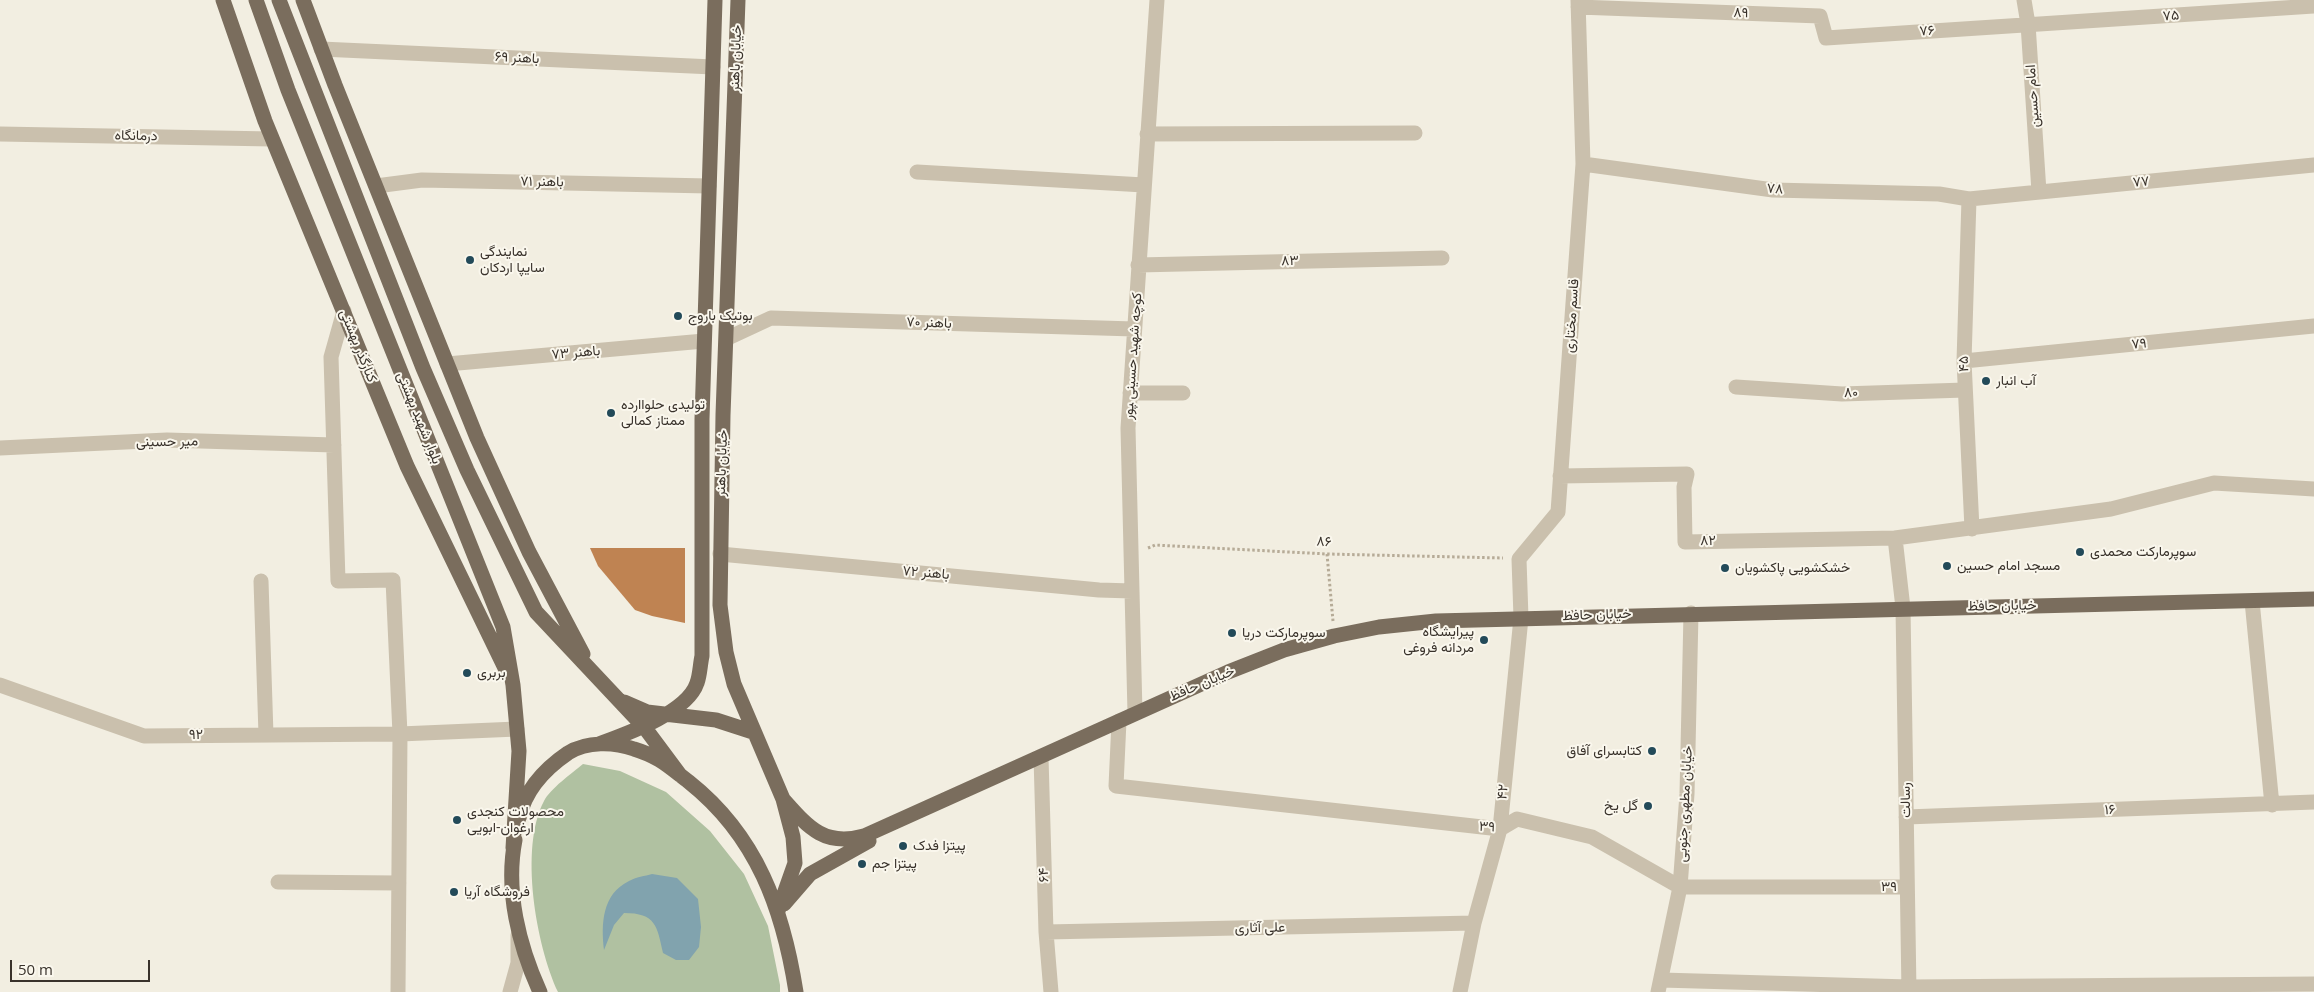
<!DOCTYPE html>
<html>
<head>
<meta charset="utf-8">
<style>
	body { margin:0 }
	#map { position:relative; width:2314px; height:992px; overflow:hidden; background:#f2eee1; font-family:"Open Sans",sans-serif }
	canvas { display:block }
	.scale { position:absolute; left:10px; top:960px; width:140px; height:22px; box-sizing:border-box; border:2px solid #39322b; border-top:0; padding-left:6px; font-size:15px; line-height:18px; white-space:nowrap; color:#39322b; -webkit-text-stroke:4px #faf7ed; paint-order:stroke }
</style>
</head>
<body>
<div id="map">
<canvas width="2314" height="992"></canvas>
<div class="scale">50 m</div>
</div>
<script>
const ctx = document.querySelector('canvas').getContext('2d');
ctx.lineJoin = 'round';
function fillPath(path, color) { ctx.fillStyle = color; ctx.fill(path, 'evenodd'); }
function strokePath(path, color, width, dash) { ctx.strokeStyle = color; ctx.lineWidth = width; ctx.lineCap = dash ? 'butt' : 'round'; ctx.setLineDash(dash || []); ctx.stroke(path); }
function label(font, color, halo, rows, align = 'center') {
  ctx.font = font + ' "Open Sans",Vazirmatn,sans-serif'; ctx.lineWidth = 4; ctx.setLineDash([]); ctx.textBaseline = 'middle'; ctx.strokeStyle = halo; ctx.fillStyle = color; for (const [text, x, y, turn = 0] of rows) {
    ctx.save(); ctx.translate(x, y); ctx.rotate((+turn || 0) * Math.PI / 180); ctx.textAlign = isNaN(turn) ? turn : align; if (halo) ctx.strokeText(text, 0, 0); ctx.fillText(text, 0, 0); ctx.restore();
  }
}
fillPath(new Path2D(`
	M583 764 620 771 666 792 710 831 744 874 768 926 780 985V992H558C536 945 519 848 544 801 550 789 572 773 583 764Z`), '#b0c1a1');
fillPath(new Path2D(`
	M652 874 677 878 698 899 701 927 699 947 689 960H676L663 953C657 926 656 913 624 913L614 925 604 950C601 924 602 894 629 881 636 877 645 876 652 874Z`), '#81a3ae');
fillPath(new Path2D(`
	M590 548H685V623L652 616 635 610 598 566Z`), '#bf8352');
strokePath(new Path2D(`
	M1148 548 1155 545 1327 554 1503 558
	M1327 554 1333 621`), '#b6ab97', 3, [2.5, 2.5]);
strokePath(new Path2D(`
	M2024 0 2028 24 2039 192
	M1578 7 1820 16 1826 38 2314 6
	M321 49 713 67
	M0 134 272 139
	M1147 134 1415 133
	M1583 164 1773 190 1939 194 1969 199 2314 165
	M917 172 1144 185
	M376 186 422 180 709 186
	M1969 199 1964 361 1972 529
	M1138 265 1442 258
	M728 338 771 318 1134 329
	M1964 361 2314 326
	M447 364 704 341
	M1736 387 1842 394 1965 390
	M1130 393H1183
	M0 448 167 440 334 445
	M1560 476 1687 474 1684 487 1685 542 1895 538
	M720 554 1099 590 1132 591
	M261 581 266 735
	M2252 601 2272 805
	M0 685 144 736 400 734 393 580 338 581 331 357 344 311
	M1135 713 1128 428 1157 0
	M1119 721 1116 786 1500 829 1517 819 1592 837 1680 887H1907
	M1041 757 1046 932 1051 992
	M1906 817 2314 802
	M278 882 399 883
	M1046 932 1474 923
	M1661 980 1909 987 2314 984
	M398 992 400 734 517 729
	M510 992 518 963V935
	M1460 992 1474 923 1500 829 1521 618 1519 559 1558 512 1583 164 1578 0
	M1658 992 1680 887 1687 794 1691 613
	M1909 992 1903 608 1895 538 2111 509 2214 483 2314 489`), '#cac0ad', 15);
strokePath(new Path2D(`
	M223 0 265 121 407 466 505 668
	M256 0 288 90 503 627 513 685 519 751 513 848
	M279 0 423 368 467 470 536 612 645 728 680 775
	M303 0 335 85 477 438 529 552 583 654
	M738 0 723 415 720 605 726 652 734 684 783 799 793 837 795 863 778 911
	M624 702 647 712 716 720 753 732
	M599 744C626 734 687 713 697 683 700 675 700 665 702 656V419L715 0
	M783 799C808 827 824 847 864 836L1228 672 1284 650 1334 636 1379 627 1436 621 2314 599
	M519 818C525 790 546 768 568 753 587 741 614 742 634 749 660 757 668 766 689 782 757 836 783 909 796 992
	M515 840C505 891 519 946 540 992
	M784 904 810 874 869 841`), '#7a6d5d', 15);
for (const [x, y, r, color] of [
	[470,260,5,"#234a59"],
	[678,316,5,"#234a59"],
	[1986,381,5,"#234a59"],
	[611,413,5,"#234a59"],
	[2080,552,5,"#234a59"],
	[1947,566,5,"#234a59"],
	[1725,568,5,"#234a59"],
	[1232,633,5,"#234a59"],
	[1484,640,5,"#234a59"],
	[467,673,5,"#234a59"],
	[1652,751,5,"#234a59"],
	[1648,806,5,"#234a59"],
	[457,820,5,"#234a59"],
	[903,846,5,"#234a59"],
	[862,864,5,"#234a59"],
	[454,892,5,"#234a59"]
]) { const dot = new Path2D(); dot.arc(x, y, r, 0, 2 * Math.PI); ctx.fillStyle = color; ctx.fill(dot); strokePath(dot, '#faf7ed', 2); }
label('14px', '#39322b', '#faf7ed', [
	["۸۹",1741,13,2],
	["۷۵",2171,16,-4],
	["۷۶",1927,31,-4],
	["باهنر ۶۹",517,58,3],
	["خیابان باهنر",736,58,-88],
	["امام حسین",2033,96,-94],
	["درمانگاه",136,136,1],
	["باهنر ۷۱",542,182,1],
	["۷۷",2141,182,-6],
	["۷۸",1775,189,4],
	["۸۳",1290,261,-1],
	["قاسم مختاری",1572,316,-86],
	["باهنر ۷۰",929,323,2],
	["۷۹",2139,344,-6],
	["کنارگذر بهشتی",358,346,68],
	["باهنر ۷۳",576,353,-5],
	["کوچه شهید حسینی ‍پور",1133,356,-86],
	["۴۵",1964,364,-91],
	["۸۰",1851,393,-1],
	["بلوار شهید بهشتی",419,418,68],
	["میر حسینی",167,442,-1],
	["خیابان باهنر",722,463,-88],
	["۸۲",1708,541,-1],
	["۸۶",1324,542,3],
	["باهنر ۷۲",926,573,5],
	["خیابان حافظ",2002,606,-1],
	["خیابان حافظ",1597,615,-2],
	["خیابان حافظ",1202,684,-23],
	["۹۲",196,735,-1],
	["۴۲",1503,792,-84],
	["رسالت",1906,800,-91],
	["خیابان مطهری جنوبی",1685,804,-87],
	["۱۶",2110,810,-2],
	["۳۹",1487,827,4],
	["۶۴",1044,875,-92],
	["۳۹",1889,887],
	["علی آثاری",1260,928,-1]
]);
label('14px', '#39322b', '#faf7ed', [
	["نمایندگی",480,252],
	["سایپا اردکان",480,268],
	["بوتیک باروج",688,316],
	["آب انبار",1996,381],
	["تولیدی حلواارده",621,405],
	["ممتاز کمالی",621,421],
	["سوپرمارکت محمدی",2090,552],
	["مسجد امام حسین",1957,566],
	["خشکشویی پاکشویان",1735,568],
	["پیرایشگاه",1474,632,"right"],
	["مردانه فروغی",1474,648,"right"],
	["سوپرمارکت دریا",1242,633],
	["بربری",477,673],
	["کتابسرای آفاق",1642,751,"right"],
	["گل یخ",1638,806,"right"],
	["محصولات کنجدی",467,812],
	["ارغوان-ابویی",467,828],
	["پیتزا فدک",913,846],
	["پیتزا جم",872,864],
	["فروشگاه آریا",464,892]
], 'left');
</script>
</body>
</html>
